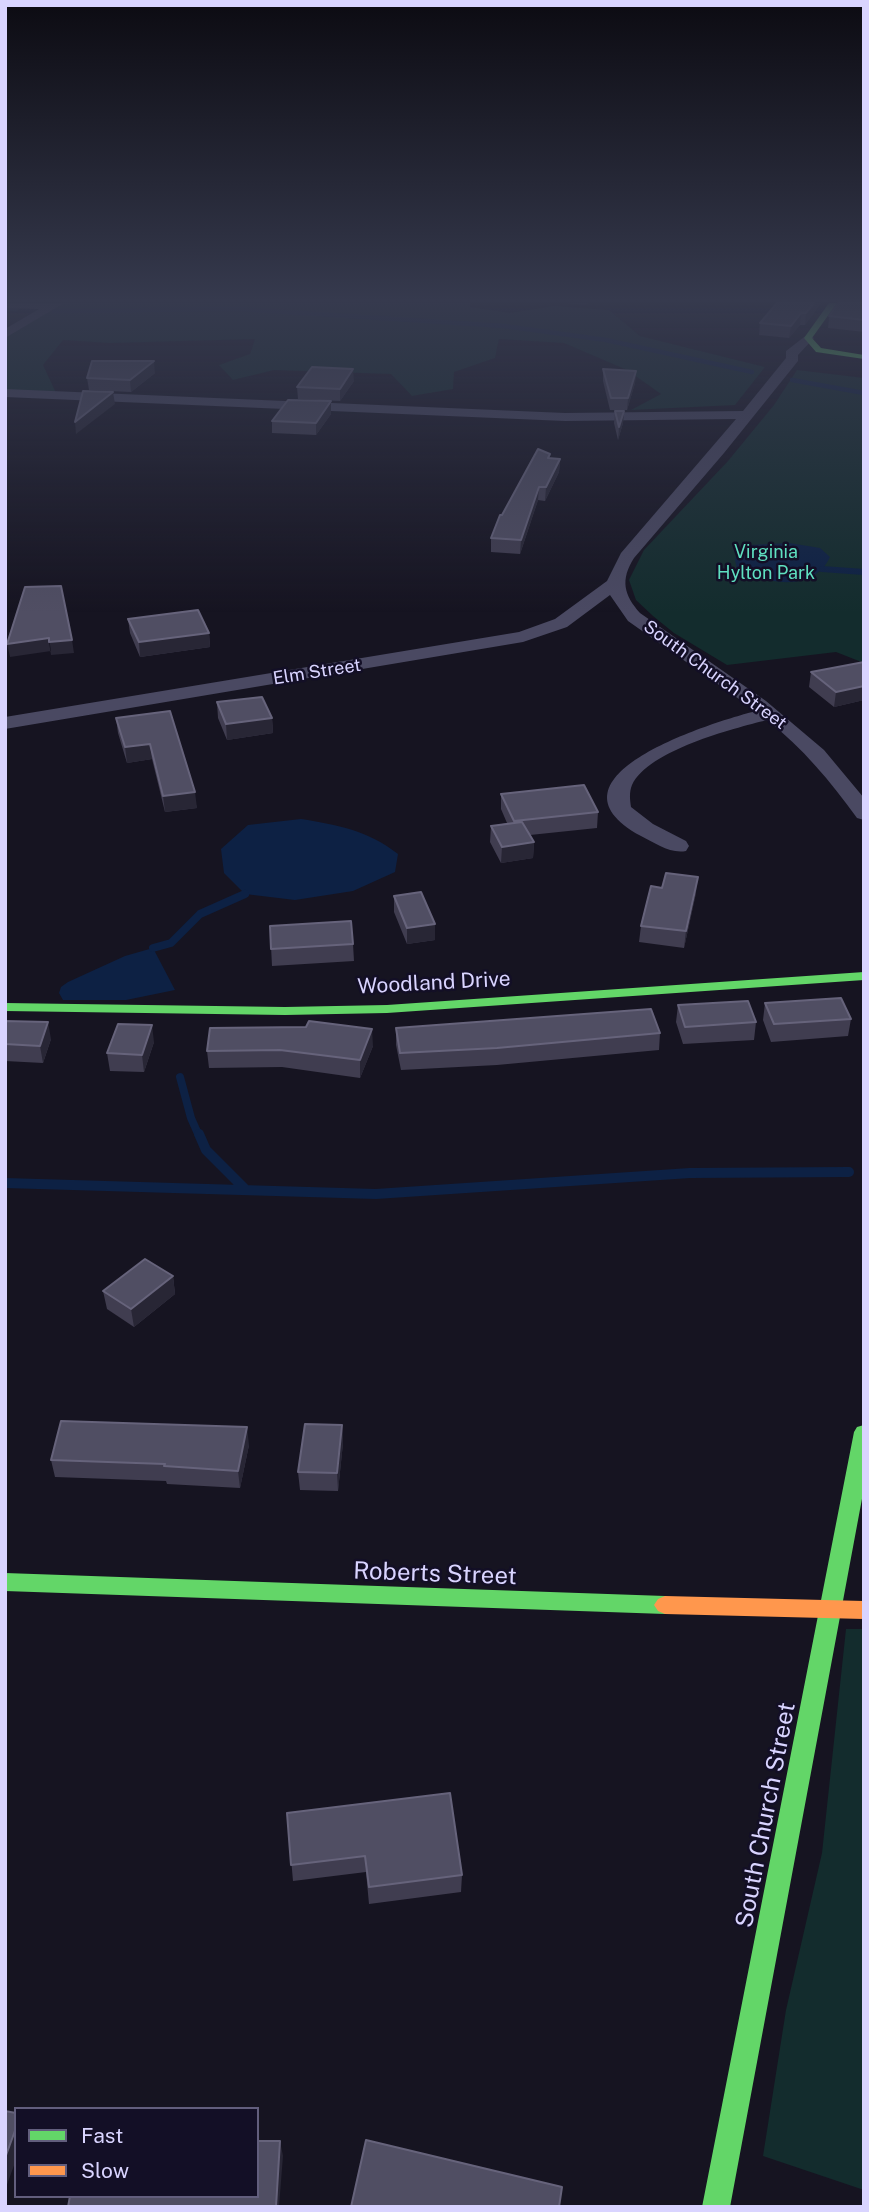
<!DOCTYPE html>
<html>
<head>
<meta charset="utf-8">
<style>
	body { margin:0 }
	#map { position:relative; width:869px; height:2212px; overflow:hidden; background:#161421; font-family:"Public Sans",sans-serif }
	canvas { display:block }
	.frame { position:absolute; inset:0; border:7px solid #d9d4ff; pointer-events:none }
	.legend { position:absolute; left:14px; top:2107px; width:245px; height:91px; box-sizing:border-box; background:#130f26; border:2px solid #625e7d; margin:0; padding:9px 12px; list-style:none; font-size:21px; color:#d9d4ff }
	.legend li { display:flex; align-items:center; gap:14px; height:35px }
	.legend b { width:35px; border:2px solid #625e7d }
</style>
</head>
<body>
<div id="map">
<canvas width="869" height="2212"></canvas>
<div class="frame"></div>
<ul class="legend">
<li><b style="height:9px;background:#63d668"></b>Fast</li>
<li><b style="height:9px;background:#ff974d"></b>Slow</li>
</ul>
</div>
<script>
const ctx = document.querySelector('canvas').getContext('2d');
ctx.lineJoin = 'round';
function fillPath(path, color) { ctx.fillStyle = color; ctx.fill(path, 'evenodd'); }
function strokePath(path, color, width, dash) { ctx.strokeStyle = color; ctx.lineWidth = width; ctx.lineCap = dash ? 'butt' : 'round'; ctx.setLineDash(dash || []); ctx.stroke(path); }
function label(font, color, halo, rows, align = 'center') {
  ctx.font = font + ' "Public Sans",sans-serif'; ctx.lineWidth = 5; ctx.setLineDash([]); ctx.textBaseline = 'middle'; ctx.strokeStyle = halo; ctx.fillStyle = color; for (const [text, x, y, turn = 0] of rows) {
    ctx.save(); ctx.translate(x, y); ctx.rotate((+turn || 0) * Math.PI / 180); ctx.textAlign = isNaN(turn) ? turn : align; if (halo) ctx.strokeText(text, 0, 0); ctx.fillText(text, 0, 0); ctx.restore();
  }
}
fillPath(new Path2D(`
	M58 303H470V307L510 313 554 306 609 310 640 336 765 367 735 405 631 410 661 394 627 370 564 343 499 339 495 358 454 372 453 389 412 396 391 374 274 370 233 380 219 365 250 354 255 339 110 343 63 340 43 365 57 395 5 393V334Z
	M797 370 864 378V663L836 652 727 665 674 633 653 616 636 600 629 580 644 550 728 461 774 405Z
	M846 1629H864V2190L763 2156 786 2010 822 1853Z`), '#132c2d');
fillPath(new Path2D(`
	M789 543 820 548 830 557C813 593 766 584 737 569L735 560 737 553 750 545Z
	M301 819C338 825 367 830 398 854L395 872 353 891 295 900 245 894 224 873 221 849 248 825Z
	M153 948 175 990 126 1000H63L59 993 61 987 68 982 125 956Z`), '#0d2144');
strokePath(new Path2D(`
	M5 308 16 309
	M54 311 239 309 504 326 606 340 752 372
	M792 380 864 393`), '#0d2144', 4.5);
strokePath(new Path2D(`
	M822 569 864 572`), '#0d2144', 6);
strokePath(new Path2D(`
	M153 948 171 943 200 914 245 894
	M180 1077 191 1118 199 1136`), '#0d2144', 8);
strokePath(new Path2D(`
	M199 1134 206 1150 244 1188
	M5 1183 376 1194 690 1173 849 1172`), '#0d2144', 10);
fillPath(new Path2D(`
	M5 303H64L5 338V329L39 309 5 308Z
	M808 334 814 338 798 355V361L724 453 634 558C620 580 624 595 640 613L766 701 824 750 864 798V820L857 818C830 781 803 748 767 720 732 729 649 750 632 785 629 792 630 800 631 807L653 824 686 841 689 846 686 851C670 854 655 843 641 836 534 777 713 722 756 711L628 621 610 595 567 627 523 642 5 729V717L519 632 555 619 607 581 621 553 736 419 565 421 5 397V389L565 413 743 411 786 358V351Z`), '#4a4962');
fillPath(new Path2D(`
	M829 303H837L812 338 821 348 864 355V359L816 352 804 338Z
	M864 972V980L387 1013 285 1015 5 1011V1003L285 1007 387 1005Z
	M864 1425V1488L730 2207H702L854 1432 857 1427Z
	M5 1573 665 1596 672 1599 676 1605 672 1611 665 1614 5 1591Z`), '#63d668');
fillPath(new Path2D(`
	M665 1596 864 1601V1619L665 1614 658 1611 654 1605 658 1599Z`), '#ff974d');
fillPath(new Path2D(`
	M567 303H588L586 305Z
	M777 303H821L805 325H800L789 338 759 335 760 323Z
	M864 303V332L828 328 829 316Z
	M603 369 636 371 635 383 627 410H610L603 381Z
	M155 373 131 392 89 390 87 378Z
	M354 381 340 401 298 399 297 387Z
	M331 401V414L316 435 272 433V421Z
	M615 411H624L623 423 618 440 614 423Z
	M550 458 560 459 559 472 545 501 538 500 520 554 491 552V538L502 515Z
	M128 619 209 633 210 647 140 657 130 633Z
	M864 662V700L834 707 809 687 811 672Z
	M217 702 272 718 273 733 227 740 218 718Z
	M170 711 197 808 165 812 152 759 127 763 118 733 116 718Z
	M501 794 598 812 597 828 530 835 534 842 533 858 501 863 490 842 491 826 507 823 501 809Z
	M696 893 684 948 639 942 641 926Z
	M394 896 435 940 407 944 394 912Z
	M270 926 353 944 354 961 272 966Z
	M765 1003 851 1019 848 1036 771 1042 763 1020Z
	M678 1005 756 1022 754 1040 683 1044 676 1022Z
	M5 1021 51 1039 43 1063 5 1061Z
	M396 1028 660 1033 659 1050 497 1065 401 1070 396 1045Z
	M154 1042 144 1072 110 1071 107 1053Z
	M373 1046 360 1078 282 1067 209 1068 207 1051Z
	M173 1276 175 1294 134 1327 107 1309 103 1291Z
	M342 1425 343 1443 338 1491 300 1490 298 1472Z
	M249 1445 240 1488 167 1484 166 1481 55 1477 51 1460Z
	M287 1813 462 1875 461 1892 369 1904 366 1872 293 1881Z`), '#403d50');
fillPath(new Path2D(`
	M814 303H821L805 325 806 313Z
	M801 313 800 325 789 338 791 326Z
	M154 361 155 373 131 392 130 380Z
	M353 369 354 381 340 401V389Z
	M636 371 635 383 627 410 628 398Z
	M113 392 115 404 76 434 75 422Z
	M331 401V414L316 435V423Z
	M624 411 623 423 618 440 619 427Z
	M560 459 559 472 545 501 546 487Z
	M539 487 538 500 520 554 521 540Z
	M209 633 210 647 140 657 139 642Z
	M49 638 51 651 10 657 7 644Z
	M72 640 74 653 51 655 49 642Z
	M864 686V700L834 707 836 692Z
	M272 718 273 733 227 740 226 724Z
	M150 744 152 759 127 763 125 747Z
	M195 792 197 808 165 812 163 796Z
	M534 842 533 858 501 863 502 847Z
	M698 877 696 893 684 948 686 931Z
	M435 924V940L407 944V928Z
	M48 1022 51 1039 43 1063 40 1046Z
	M152 1025 154 1042 144 1072 142 1055Z
	M372 1029 373 1046 360 1078V1060Z
	M173 1276 175 1294 134 1327 131 1309Z
	M342 1425 343 1443 338 1491 337 1473Z
	M247 1427 249 1445 240 1488 238 1471Z
	M16 2128V2160L5 2190V2158Z
	M280 2141 283 2156 279 2207H276Z`), '#282635');
const building = new Path2D(`
	M777 303H814L806 313H801L791 326 760 323Z
	M838 303H864V320L829 316Z
	M92 361H154L130 380 87 378Z
	M312 367 353 369 340 389 297 387Z
	M603 369 636 371 628 398H611Z
	M83 391 113 392 75 422Z
	M288 400 331 401 316 423 272 421Z
	M615 411H624L619 427Z
	M538 449 550 454 548 458 560 459 546 487H539L521 540 491 538 500 515H502Z
	M61 586 72 640 49 642V638L7 644 25 587Z
	M198 610 209 633 139 642 128 619Z
	M864 662V686L836 692 811 672Z
	M262 697 272 718 226 724 217 702Z
	M170 711 195 792 163 796 150 744 125 747 116 718Z
	M584 785 598 812 514 821 501 794Z
	M522 822 534 842 502 847 491 826Z
	M666 873 698 877 686 931 641 926 651 886 662 888Z
	M421 892 435 924 407 928 394 896Z
	M351 921 353 944 271 949 270 926Z
	M841 998 851 1019 774 1024 765 1003Z
	M748 1001 756 1022 685 1027 678 1005Z
	M651 1009 660 1033 497 1048 400 1053 396 1028Z
	M5 1021 48 1022 40 1046 5 1044Z
	M309 1021 372 1029 360 1060 280 1050 207 1051 210 1028 306 1027Z
	M118 1024 152 1025 142 1055 107 1053Z
	M145 1259 173 1276 131 1309 103 1291Z
	M61 1421 247 1427 238 1471 164 1466 165 1464 51 1460Z
	M305 1424 342 1425 337 1473 298 1472Z
	M450 1793 462 1875 369 1887 365 1856 291 1865 287 1813Z
	M5 2111 16 2113V2128L5 2158Z
	M366 2140 562 2187 559 2207H351Z
	M257 2141H280L276 2207H68L70 2196H257Z`);
fillPath(building, '#504e63');
strokePath(building, '#66637b', 2);
const sky = ctx.createLinearGradient(0, 0, 0, 613);
sky.addColorStop(0, '#0c0b12');
sky.addColorStop(0.49, '#363a4e');
sky.addColorStop(1, '#363a4e00');
ctx.fillStyle = sky;
ctx.fillRect(0, 0, 869, 613);
label('18px', '#5fe0c0', '#130f26', [
	["Virginia",766,552],
	["Hylton Park",766,573]
]);
label('18px', '#d9d4ff', '#130f26', [
	["Elm Street",317,672,-9],
	["South Church Street",715,675,36]
]);
label('21px', '#d9d4ff', '#130f26', [
	["Woodland Drive",434,983,-3]
]);
label('24px', '#d9d4ff', '#130f26', [
	["Roberts Street",435,1574,2],
	["South Church Street",766,1815,-79]
]);
</script>
</body>
</html>
